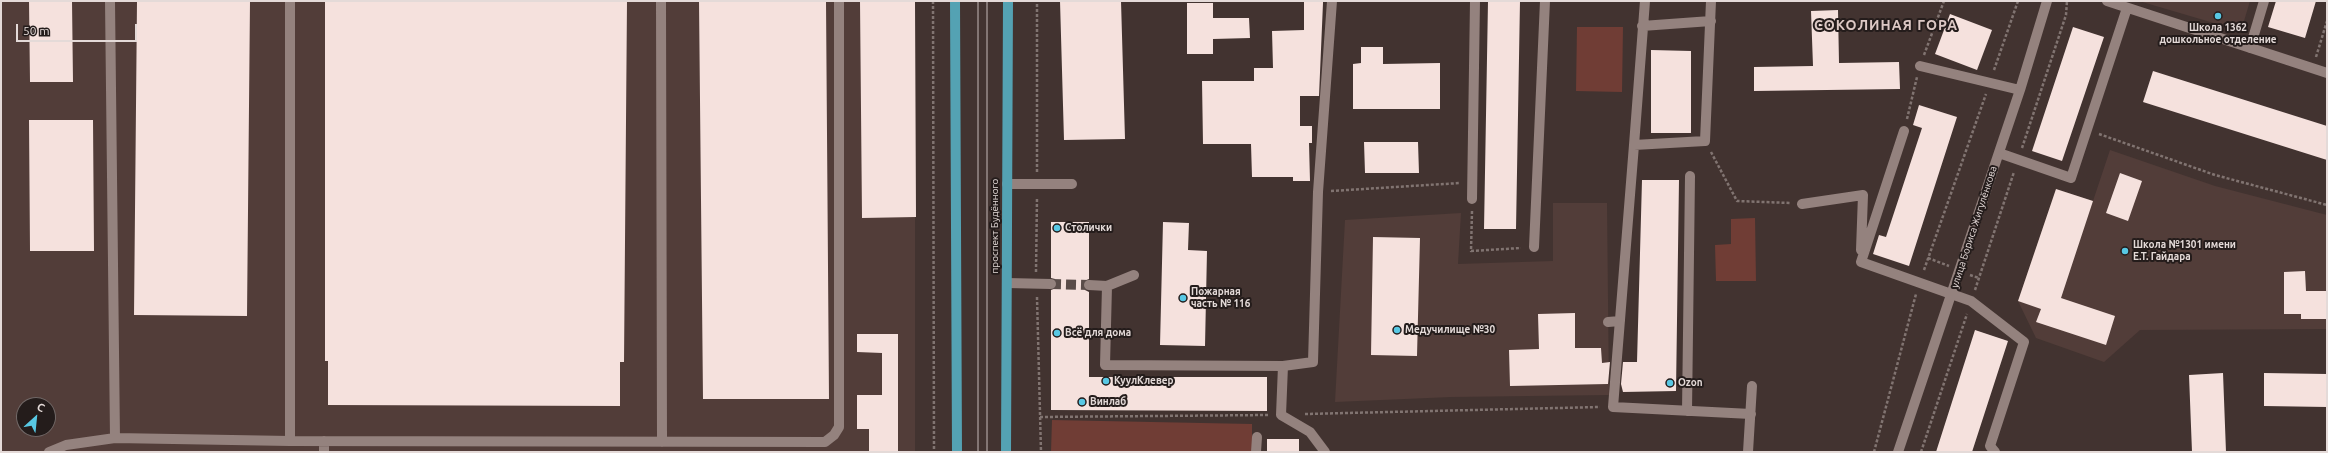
<!DOCTYPE html>
<html>
<head>
<meta charset="utf-8">
<style>
	body { margin:0 }
	#map { position:relative; width:2328px; height:453px; overflow:hidden; background:#423330; font-family:Ubuntu,sans-serif }
	canvas { display:block }
	.frame { position:absolute; inset:0; border:2px solid #e4dad8; pointer-events:none }
	.north { position:absolute; left:16px; top:397px; width:40px; height:40px; box-sizing:border-box; background:#241c1b; border:1px solid #716867; border-radius:50%; rotate:27deg; font-size:11px; font-weight:700; line-height:16px; text-align:center; color:#e4dad8 }
	.north::after { content:''; display:block; margin:auto; width:14px; height:18px; background:#58c8e4; clip-path:polygon(50% 0,100% 100%,50% 72%,0 100%) }
	.scale { position:absolute; left:16px; top:24px; width:121px; height:18px; box-sizing:border-box; border:2px solid #e4dad8; border-top:0; padding-left:5px; font-size:12px; line-height:14px; white-space:nowrap; color:#e4dad8; -webkit-text-stroke:3px #241c1b; paint-order:stroke }
</style>
</head>
<body>
<div id="map">
<canvas width="2328" height="453"></canvas>
<div class="frame"></div>
<div class="north">С</div>
<div class="scale">50 m</div>
</div>
<script>
const ctx = document.querySelector('canvas').getContext('2d');
ctx.lineJoin = 'round';
function fillPath(path, color) { ctx.fillStyle = color; ctx.fill(path, 'evenodd'); }
function strokePath(path, color, width, dash) { ctx.strokeStyle = color; ctx.lineWidth = width; ctx.lineCap = dash ? 'butt' : 'round'; ctx.setLineDash(dash || []); ctx.stroke(path); }
function label(font, color, halo, rows, align = 'center') {
  ctx.font = font + ' Ubuntu,sans-serif'; ctx.lineWidth = 4; ctx.setLineDash([]); ctx.textBaseline = 'middle'; ctx.strokeStyle = halo; ctx.fillStyle = color; for (const [text, x, y, turn = 0] of rows) {
    ctx.save(); ctx.translate(x, y); ctx.rotate((+turn || 0) * Math.PI / 180); ctx.textAlign = isNaN(turn) ? turn : align; if (halo) ctx.strokeText(text, 0, 0); ctx.fillText(text, 0, 0); ctx.restore();
  }
}
fillPath(new Path2D(`
	M1 1H915V452H1ZM24 405H48V429H24Z
	M2139 1H2250L2241 31Z
	M2110 150 2215 186 2327 215V329L2140 330 2104 362 2036 338 2018 301 2056 189 2093 201Z
	M1553 203H1607L1609 395 1451 397 1335 402 1345 220 1461 213 1458 264 1553 261Z`), '#523d39');
fillPath(new Path2D(`
	M1577 27H1623L1622 92 1576 91Z
	M1755 218 1756 281H1716L1715 245 1731 244V219Z
	M1052 420 1252 424V452H1051Z`), '#703d35');
fillPath(new Path2D(`
	M29 1H72L73 82H30Z
	M137 1H250L247 316 134 315Z
	M325 1H627L624 362H620V406L328 405V361H325Z
	M699 1H826L829 399H703Z
	M860 1H915L916 217 862 218Z
	M1060 1H1121L1125 139 1064 140Z
	M1304 1H1323V3L1319 96H1300V126H1312V143H1309L1310 181H1293V177H1252L1251 144H1203L1202 81H1254V68H1273L1272 31 1304 30Z
	M1488 1H1520L1516 229H1484Z
	M2276 1H2316L2305 38 2268 27Z
	M1187 3H1213V18H1249L1250 38 1213 39V54H1187Z
	M1838 10 1839 63 1899 62 1900 89 1754 91V67L1813 66 1811 11Z
	M1950 14 1992 30 1977 70 1935 54Z
	M2073 27 2104 37 2062 161 2032 151Z
	M1361 47H1383V64L1440 63V109H1353V64L1361 63Z
	M1651 50 1691 51V133H1651Z
	M2153 71 2327 126V160L2143 102Z
	M1919 105 1957 117 1909 266 1873 254 1879 235 1886 237 1922 128 1913 125Z
	M29 120H93L94 251H30Z
	M1364 142H1418L1419 173H1365Z
	M2120 173 2142 181 2128 221 2106 213Z
	M1642 180H1679L1676 391 1623 392 1621 384 1623 362H1637Z
	M2056 189 2093 201 2061 298 2115 316 2106 345 2036 322 2041 309 2018 301Z
	M1051 222H1089V279L1084 281 1083 285 1085 290 1089 292V377H1267V411L1051 410V290L1056 288 1057 284 1055 279 1051 278Z
	M1163 222 1189 223 1188 250 1207 251 1205 346 1160 345Z
	M1373 237 1420 238 1417 356 1371 355Z
	M2305 271 2306 291H2327V319H2301V314H2284V272Z
	M1575 313V348H1601L1602 363 1610 362 1608 384 1510 386 1509 350 1539 349 1538 314Z
	M1975 330 2008 341 1972 452H1936Z
	M857 334H898V452H869V429H857V395H882V353L857 352Z
	M2223 373 2226 452H2192L2189 375Z
	M2264 373 2327 374V407L2264 406Z
	M1267 439H1299V452H1267Z`), '#f5e1dd');
strokePath(new Path2D(`
	M1051 284 1089 285`), '#5a4c49', 10, [10, 5]);
strokePath(new Path2D(`
	M933 1 934 452
	M1924 55 1944 1
	M2316 57 2327 21
	M1994 70 2018 1
	M1907 119 1917 77
	M2099 134 2215 175 2327 205
	M2022 148 2066 15 2067 1
	M1711 152 1737 201 1790 203
	M1037 172V1
	M1331 191 1460 183
	M1472 211 1471 251 1521 248
	M1928 258 1949 266
	M1924 270 1986 94
	M1036 272 1037 197
	M1970 275 1979 278
	M1975 290 2014 172
	M1037 297 1041 452
	M1305 414 1600 407
	M1040 417 1268 415
	M1874 452 1916 294
	M1921 452 1967 314`), '#817471', 2.5, [3, 2]);
strokePath(new Path2D(`
	M110 1 115 438
	M661 1 662 442
	M1645 1 1634 145 1705 141 1711 1
	M2107 1 2327 73
	M1642 26 1711 21
	M2250 48 2264 1
	M1920 66 2020 90
	M1904 131 1861 262 1971 301 2024 342 1990 446 1995 452
	M1634 145 1613 407 1751 414
	M1999 153 2071 178 2127 8
	M1007 184H1072
	M1472 199 1475 1
	M1802 204 1863 195 1861 250
	M1534 247 1545 1
	M1007 283 1051 284
	M1089 285 1107 286 1105 365 1283 366 1281 415 1310 432 1325 452
	M1107 286 1134 275
	M1608 322 1620 321
	M1283 366 1313 362 1318 192 1332 1
	M1687 411 1690 176
	M290 441V1
	M324 441V452
	M49 452 66 445 115 438 290 441 825 442 834 435 839 427V1
	M1256 452 1257 437
	M1748 452 1752 386
	M1898 452 2020 90 2047 1`), '#94827e', 10);
strokePath(new Path2D(`
	M955 1 957 452
	M1006 452 1008 1`), '#54a2b3', 10);
strokePath(new Path2D(`
	M978 1V452
	M987 1V452`), '#c4b9b7', 1);
for (const [x, y, r, color] of [
	[2218,16,4,"#58c8e4"],
	[1057,228,4,"#58c8e4"],
	[2125,251,4,"#58c8e4"],
	[1183,298,4,"#58c8e4"],
	[1397,330,4,"#58c8e4"],
	[1057,333,4,"#58c8e4"],
	[1106,381,4,"#58c8e4"],
	[1670,383,4,"#58c8e4"],
	[1082,402,4,"#58c8e4"]
]) { const dot = new Path2D(); dot.arc(x, y, r, 0, 2 * Math.PI); ctx.fillStyle = color; ctx.fill(dot); strokePath(dot, '#241c1b', 1.5); }
label('bold 10px', '#e4dad8', '#241c1b', [
	["Школа 1362",2218,28,"center"],
	["дошкольное отделение",2218,40,"center"],
	["Столички",1065,228],
	["Школа №1301 имени",2133,245],
	["Е.Т. Гайдара",2133,257],
	["Пожарная",1191,292],
	["часть № 116",1191,304],
	["Медучилище №30",1405,330],
	["Всё для дома",1065,333],
	["КуулКлевер",1114,381],
	["Ozon",1678,383],
	["Винлаб",1090,402]
], 'left');
label('10px', '#e4dad8', '#241c1b', [
	["проспект Будённого",995,226,-90],
	["улица Бориса Жигулёнкова",1974,227,-72]
]);
ctx.letterSpacing = '1px';
label('bold 14px', '#dcc8c4', '#241c1b', [
	["СОКОЛИНАЯ ГОРА",1886,25]
]);
ctx.letterSpacing = '0px';
</script>
</body>
</html>
